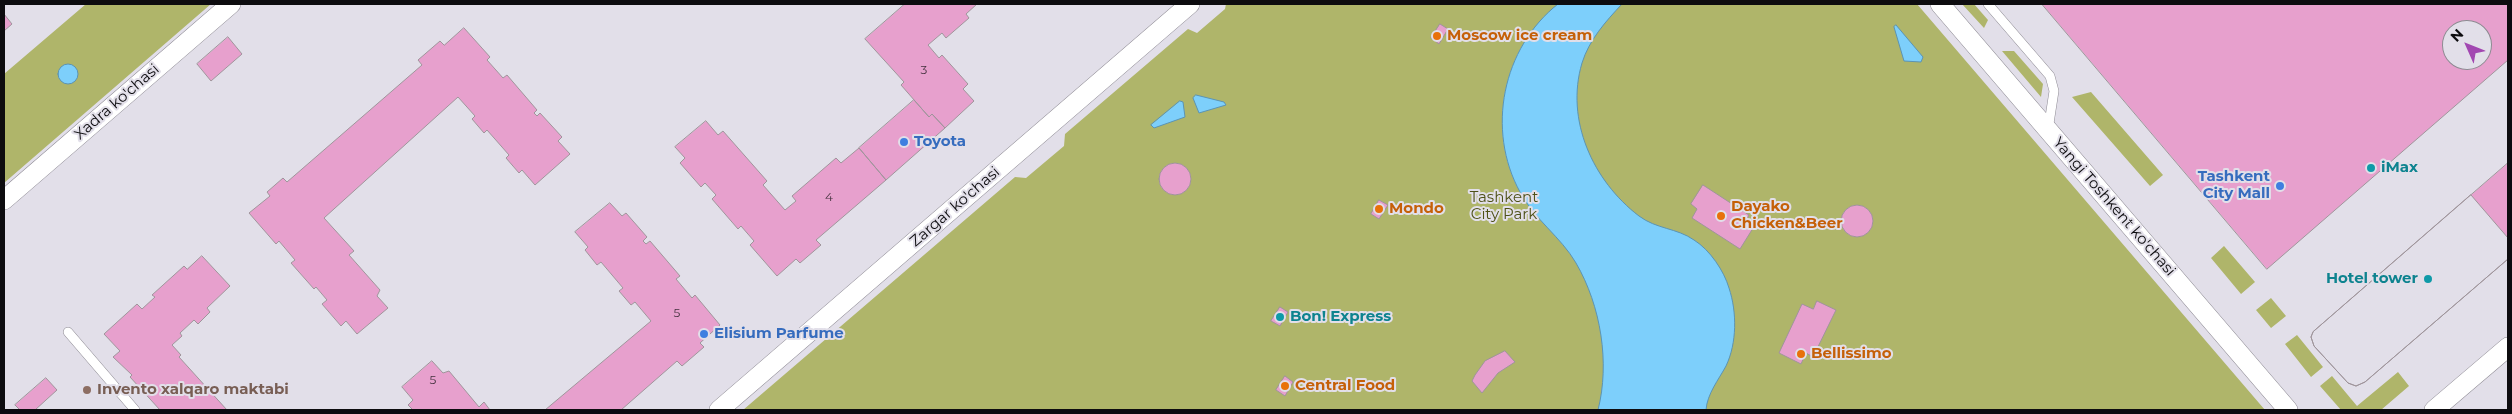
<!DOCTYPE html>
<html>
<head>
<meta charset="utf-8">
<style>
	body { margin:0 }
	#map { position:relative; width:2512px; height:414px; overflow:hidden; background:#e2dfe9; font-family:Montserrat,sans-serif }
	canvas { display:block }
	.frame { position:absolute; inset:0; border:5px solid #0d0c0f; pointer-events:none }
	.north { position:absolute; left:2442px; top:20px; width:50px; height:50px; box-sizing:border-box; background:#e2dfe9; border:1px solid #8d8b92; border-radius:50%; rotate:314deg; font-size:14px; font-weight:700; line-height:20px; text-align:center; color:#0d0c0f }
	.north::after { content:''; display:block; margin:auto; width:18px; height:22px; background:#a247b1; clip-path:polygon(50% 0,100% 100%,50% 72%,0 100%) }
</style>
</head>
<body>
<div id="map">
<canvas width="2512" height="414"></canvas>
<div class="frame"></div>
<div class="north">N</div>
</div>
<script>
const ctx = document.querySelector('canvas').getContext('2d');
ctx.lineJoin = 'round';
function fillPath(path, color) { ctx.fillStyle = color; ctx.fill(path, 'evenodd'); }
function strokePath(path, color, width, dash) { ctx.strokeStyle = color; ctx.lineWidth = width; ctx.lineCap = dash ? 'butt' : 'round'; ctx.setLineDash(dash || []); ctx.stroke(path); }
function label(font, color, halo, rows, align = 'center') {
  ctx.font = font + ' Montserrat,sans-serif'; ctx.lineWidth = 4; ctx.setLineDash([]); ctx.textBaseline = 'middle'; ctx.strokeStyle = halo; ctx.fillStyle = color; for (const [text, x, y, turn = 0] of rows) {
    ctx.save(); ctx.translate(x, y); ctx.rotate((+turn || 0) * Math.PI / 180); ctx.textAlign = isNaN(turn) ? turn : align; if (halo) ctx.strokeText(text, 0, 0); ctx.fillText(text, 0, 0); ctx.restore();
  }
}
fillPath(new Path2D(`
	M86 4H211L4 183V74Z
	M1226 4H1917L2265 410H743L1015 177 1026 178 1064 146 1065 134 1188 29 1197 33 1225 9Z
	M1962 4H1974L1988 20 1984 28Z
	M2002 51H2014L2043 84 2041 97Z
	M2091 92 2163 175 2150 186 2072 97Z
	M2224 246 2255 282 2241 294 2211 258Z
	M2271 298 2286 316 2271 328 2256 310Z
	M2297 335 2323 367 2311 377 2285 344Z
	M2398 372 2409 386 2381 410H2341L2320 386 2332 376 2357 406Z`), '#afb56a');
const water = new Path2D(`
	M1558 4H1622C1606 21 1589 40 1582 63 1565 120 1593 181 1639 216 1656 229 1677 228 1694 240 1710 250 1724 271 1729 288 1737 312 1737 343 1726 366 1719 379 1707 394 1706 410H1598C1610 363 1601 306 1576 263 1561 237 1534 219 1520 192 1486 130 1502 48 1558 4Z
	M1896 25 1923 57 1921 62 1904 61 1894 27Z
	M58 74a10 10 0 1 1 20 0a10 10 0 1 1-20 0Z
	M1196 95 1224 102 1226 105 1199 113 1193 98Z
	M1180 101 1183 102 1185 117 1154 128 1151 125Z`);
fillPath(water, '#7dcffb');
strokePath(water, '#5b94b4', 1);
const building = new Path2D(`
	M905 4H977L966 14 969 18 946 38 942 33 928 45 939 58 942 55 968 84 963 89 974 101 945 128 932 114 929 117 901 85 904 82 865 39Z
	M2042 4H2508V60L2267 269ZM2452 30H2482V60H2452Z
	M4 14 12 24 4 31Z
	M1440 24 1448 29 1439 44 1431 38Z
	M464 28 490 57 487 60 503 78 507 75 537 110 534 113 537 116 540 113 562 137 558 141 570 154 535 185 522 170 519 173 506 158 509 155 487 130 484 133 472 119 475 116 458 97 324 218 354 251 349 255 380 290 377 296 388 308 357 334 346 321 341 326 322 304 327 300 316 287 314 289 291 263 295 260 279 241 276 244 249 213 270 196 267 192 283 178 287 182 422 65 418 60 440 41 444 45Z
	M228 37 242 54 211 81 197 64Z
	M914 100 929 117 932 114 945 128 886 180 859 148Z
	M706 121 718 135 723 131 767 181 763 185 785 210 796 201 792 196 836 158 841 163 859 148 886 180 816 240 821 245 800 263 796 259 777 276 750 245 754 241 741 226 738 229 712 199 716 195 705 183 701 187 680 163 685 158 675 147Z
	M1159 179a16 16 0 1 1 32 0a16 16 0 1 1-32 0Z
	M2508 163V259L2365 382 2356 386 2348 383 2314 346 2311 337 2313 332Z
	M1703 185 1749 215 1747 219 1755 225 1740 249 1692 218 1697 209 1691 204Z
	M2471 195 2508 238V259L2365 382 2356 386 2348 383 2314 346 2311 337 2313 332Z
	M1379 200 1388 205 1379 219 1371 214Z
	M610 203 622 216 626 213 647 237 643 241 646 244 650 241 680 276 676 279 692 298 695 295 720 325 700 343 704 347 682 366 677 361 621 410H545L651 321 635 302 631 305 619 291 623 288 601 262 597 265 585 250 588 247 575 232Z
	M1841 221a16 16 0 1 1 32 0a16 16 0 1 1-32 0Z
	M202 256 230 286 207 308 210 312 198 324 194 320 180 333 182 336 172 345 181 355 179 357 227 410H160L130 377 132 375 113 357 120 351 104 334 137 304 142 309 155 297 152 295 184 266 187 269Z
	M1817 301 1836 310 1813 357 1806 353 1801 364 1779 353 1802 304 1813 309Z
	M1280 307 1288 312 1280 326 1271 321Z
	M1505 351 1515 362 1498 373 1482 393 1472 381 1475 375 1485 361Z
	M432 361 443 373 449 371 479 407 484 402 490 410H413L408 405 413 400 402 387Z
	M1285 376 1293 382 1285 396 1276 390Z
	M46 378 57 390 35 410H20L15 405Z`);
fillPath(building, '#e7a0cd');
strokePath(building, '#9f959b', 1);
const service = new Path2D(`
	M1988 4 2050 76 2054 91 2048 130
	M68 332 135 410`);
const minor = new Path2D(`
	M1940 4 2288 410
	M4 200 231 4
	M719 410 1190 4
	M2434 410 2508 347`);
strokePath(service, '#8b8891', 10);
strokePath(minor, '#8b8891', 20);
strokePath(service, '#fff', 9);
strokePath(minor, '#fff', 19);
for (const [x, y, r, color] of [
	[1437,36,5,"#e8710a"],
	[904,142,5,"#3f7fe0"],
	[2371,168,5,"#0f9aa8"],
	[2280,186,5,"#3f7fe0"],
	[1379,209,5,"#e8710a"],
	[1721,216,5,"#e8710a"],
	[2428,279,5,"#0f9aa8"],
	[1280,317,5,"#0f9aa8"],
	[704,334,5,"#3f7fe0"],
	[1801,354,5,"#e8710a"],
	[1285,386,5,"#e8710a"],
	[87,390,5,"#8d6e63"]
]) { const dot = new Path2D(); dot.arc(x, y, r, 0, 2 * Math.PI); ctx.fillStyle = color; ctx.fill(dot); strokePath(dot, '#e2dfe9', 2); }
label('12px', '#44313e', null, [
	["3",924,70],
	["4",829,197],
	["5",677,313],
	["5",433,380]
]);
label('bold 15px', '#c56008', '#e2dfe9', [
	["Moscow ice cream",1447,36],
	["Dayako",1731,207],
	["Chicken&Beer",1731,224],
	["Mondo",1389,209],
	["Bellissimo",1811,354],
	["Central Food",1295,386]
], 'left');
label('15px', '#0d0c0f', '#e2dfe9', [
	["Xadra ko'chasi",117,102,-41],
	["Zargar ko'chasi",955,207,-41],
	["Yangi Toshkent ko'chasi",2114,207,49]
]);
label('bold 15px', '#366cbe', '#e2dfe9', [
	["Toyota",914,142],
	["Tashkent",2270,177,"right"],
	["City Mall",2270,194,"right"],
	["Elisium Parfume",714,334]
], 'left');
label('bold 15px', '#0d838f', '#e2dfe9', [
	["iMax",2381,168],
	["Hotel tower",2418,279,"right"],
	["Bon! Express",1290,317]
], 'left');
label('15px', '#4e5117', '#e2dfe9', [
	["Tashkent",1504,198],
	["City Park",1504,215]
]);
label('bold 15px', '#785e54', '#e2dfe9', [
	["Invento xalqaro maktabi",97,390]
], 'left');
</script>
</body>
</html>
